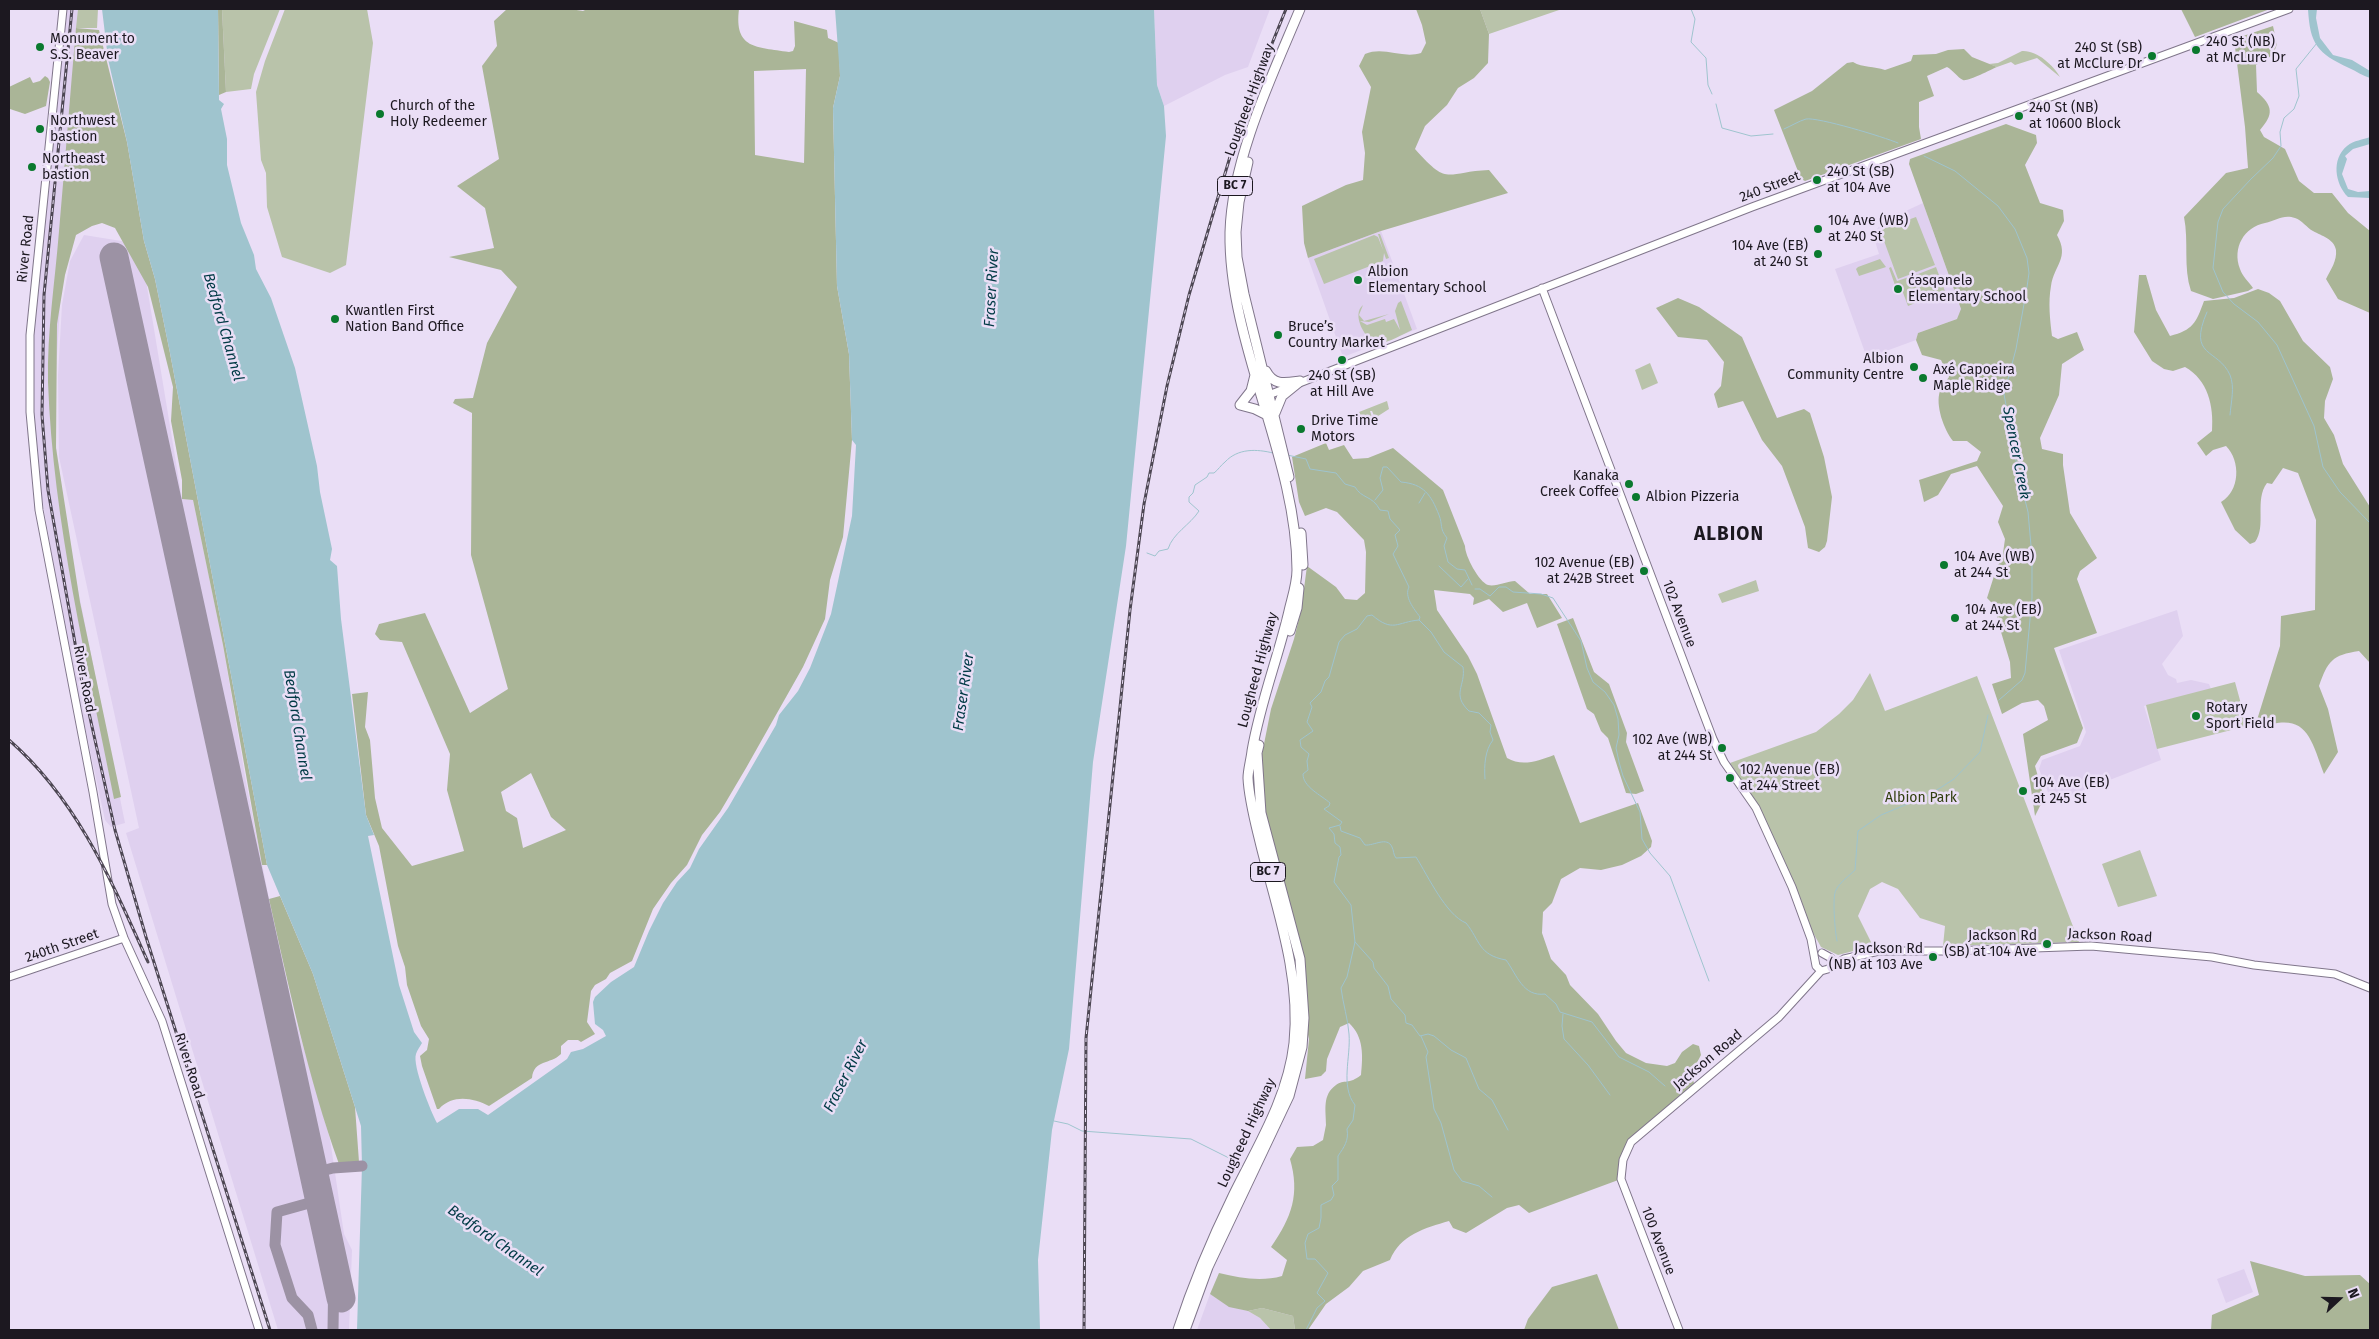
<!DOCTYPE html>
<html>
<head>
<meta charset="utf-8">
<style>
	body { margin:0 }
	#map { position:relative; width:2379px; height:1339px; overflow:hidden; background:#eadef6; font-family:"Fira Sans",sans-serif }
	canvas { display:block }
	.frame { position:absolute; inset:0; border:10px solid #1c1820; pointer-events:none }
	.north { position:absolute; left:2314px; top:1274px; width:50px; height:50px; -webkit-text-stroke:4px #eadef6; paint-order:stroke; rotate:69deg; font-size:14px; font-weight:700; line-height:20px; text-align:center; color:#1c1820 }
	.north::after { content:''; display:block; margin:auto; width:18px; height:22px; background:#1c1820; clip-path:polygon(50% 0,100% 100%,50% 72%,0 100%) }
</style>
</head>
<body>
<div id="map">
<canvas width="2379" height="1339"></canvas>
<div class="frame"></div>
<div class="north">N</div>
</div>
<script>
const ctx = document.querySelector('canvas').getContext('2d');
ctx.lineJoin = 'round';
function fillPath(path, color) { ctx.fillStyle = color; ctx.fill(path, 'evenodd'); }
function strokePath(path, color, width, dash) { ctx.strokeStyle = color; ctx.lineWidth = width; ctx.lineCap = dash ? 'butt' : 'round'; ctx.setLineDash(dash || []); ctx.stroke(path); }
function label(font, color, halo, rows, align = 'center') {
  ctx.font = font + ' "Fira Sans",sans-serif'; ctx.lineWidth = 5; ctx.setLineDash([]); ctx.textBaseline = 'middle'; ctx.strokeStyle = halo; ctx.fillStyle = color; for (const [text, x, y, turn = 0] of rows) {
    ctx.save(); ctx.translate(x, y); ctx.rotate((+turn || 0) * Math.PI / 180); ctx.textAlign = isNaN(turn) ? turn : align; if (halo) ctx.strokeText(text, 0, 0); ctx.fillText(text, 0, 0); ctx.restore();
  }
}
fillPath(new Path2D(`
	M67 9H78L53 422 69 545 125 823 111 827 105 820 69 653 38 475 35 428 32 379 34 328Z
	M1154 9H1270L1248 67 1225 75 1164 106 1157 85Z
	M1923 203 1961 309V315L1957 319 1918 333 1916 340 1867 358 1835 269 1879 254 1873 235 1882 222Z
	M1381 231 1417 329 1343 357 1308 258Z
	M84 235 140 244 182 499 193 500 223 645 246 782 269 899 295 1017 330 1139 344 1234 352 1250 349 1330H278L126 833 139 828 59 457 58 375 62 305 70 261Z
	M2177 610 2183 636 2162 664 2168 675 2176 679 2177 683 2191 680 2209 684 2211 689 2144 706 2161 760 2066 797 2051 800 2039 769 2042 760 2080 746 2086 732 2059 650Z
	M2244 1269 2253 1292 2226 1303 2217 1279Z
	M1210 1294 1229 1306 1248 1311 1260 1318 1271 1330H1197Z`), '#dfd0ef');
fillPath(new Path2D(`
	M78 9H98L97 28H76Z
	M222 9H280L254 74 251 89 226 92Z
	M285 9H367L373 43 346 265 330 273 282 257 267 207 266 173 261 160 256 92 265 61Z
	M1480 9H1562L1489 34Z
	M2022 51C2037 50 2053 65 2060 77L2037 58 2015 65 2011 62 1997 67 1989 64 1998 63Z
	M1916 217 1935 265 1898 279 1880 230Z
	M1378 234H1380L1389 258 1386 259 1384 253 1383 261 1324 284 1314 259 1374 235 1378 237 1383 250Z
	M1880 259 1886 267 1859 276 1856 269 1858 267Z
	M1891 267 1897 281 1912 276 1918 292 1913 276 1936 267 1946 294 1937 298 1932 296 1908 306 1902 290 1896 288 1889 268Z
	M1401 301 1412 330C1403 334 1387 344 1378 343 1365 341 1351 314 1363 305L1359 315 1364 321 1389 314 1369 322 1360 321 1367 325 1385 319 1386 322 1394 319 1400 330 1395 311 1398 303Z
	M1650 363 1658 383 1642 390 1635 370Z
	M1387 401 1389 409 1375 418 1372 411H1370L1372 417 1363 422 1359 412Z
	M1756 580 1759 591 1722 603 1718 594Z
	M1870 673 1885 711 1977 676 2079 942 1943 946 1945 926 1920 918 1898 889 1882 882 1870 889 1858 916 1872 944 1869 947 1838 955 1821 947 1811 929 1758 805 1730 763 1816 732 1839 714 1853 700Z
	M2235 682 2247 726 2157 749 2146 705Z
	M2140 850 2157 896 2118 907 2102 864Z
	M1262 1308 1293 1316 1295 1330H1271L1260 1318 1248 1311Z`), '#b9c3aa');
fillPath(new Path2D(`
	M218 9H222L226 92 219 95Z
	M507 9H570L583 11 587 9H739C734 49 756 47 789 52L793 51 795 46 794 21 827 30 828 38 839 43 840 76 833 108 837 286 849 354 852 440 843 537 830 580 825 619 803 667 746 768 720 812 702 835 687 865 671 883 653 909 632 961 610 973 606 979 595 985 591 991 587 1022 595 1034 581 1042 578 1040H568L561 1046V1054C550 1065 534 1059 532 1078L489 1106C473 1098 453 1094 439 1109H437L422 1066 420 1056 427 1050 429 1039 421 1026 407 985 405 967 398 946 379 846 366 815 352 694 368 692 365 727 370 740 375 798 382 828 412 866 464 851 447 790 450 754 402 642 380 640 375 634 379 624 425 613 470 713 508 689 471 555 472 413 453 403 455 399 473 398 487 343 517 287 501 270 449 257 494 248 485 208 457 186 499 159 482 66 497 46 494 21ZM806 69 804 163 755 155 754 71ZM531 773 551 817 566 830 523 848 517 818 506 811 501 792Z
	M1416 9H1480L1489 34 1488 63 1474 78 1458 88 1447 105 1425 126 1415 149C1449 187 1444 172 1489 170L1508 193 1381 231 1308 258 1304 243 1302 206 1346 185 1363 180 1365 153 1362 132 1371 87 1359 66 1365 54C1384 46 1402 59 1421 53L1426 43 1422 25Z
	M2181 9H2270L2195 37Z
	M2273 26 2277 44 2273 55 2256 65 2257 92C2273 106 2274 114 2260 130L2264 137 2285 149 2299 181 2314 193H2332L2348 213 2370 231V313L2338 299 2326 279C2331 269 2337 261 2336 250 2334 239 2322 236 2313 231 2307 228 2302 220 2295 218 2283 214 2276 221 2265 223 2244 227 2232 248 2240 269 2242 276 2249 282 2253 288L2248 291 2213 299 2191 291C2183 267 2189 242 2184 217L2226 173 2248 168 2245 127 2234 39Z
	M76 28 99 30 127 142 144 241 155 279 170 353 267 865H262L223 645 193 500 182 499V480L171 421 173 387 148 287 115 228 102 223 92 226 76 235 65 275 57 324 56 448 80 602 121 797 114 799C87 661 53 523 48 382 47 331 55 282 59 231 65 163 70 95 76 28Z
	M1964 49 1972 57 1997 67C1990 70 1967 82 1963 80 1957 77 1953 70 1947 67L1927 76 1934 96 1919 102V127L1921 139 1805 181 1801 179 1774 110 1812 91 1847 63 1853 62C1863 68 1874 66 1885 70L1911 61 1913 55 1936 54 1948 50Z
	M45 76 48 78 50 82 46 106 25 114 10 109 9 87 30 77 33 83 40 81Z
	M2006 124 2036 135 2037 143 2025 165 2040 203 2063 210 2064 221 2057 235C2070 258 2054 265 2051 286 2048 303 2050 319 2052 336L2058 339 2077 332 2084 350 2062 364 2059 395 2040 438 2042 449 2063 454V465L2070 513 2097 558 2080 571 2077 579 2097 633 2054 648 2083 728 2077 743 2041 756 2035 766 2044 798 2035 816 2023 734 2048 720 2044 706 2038 700 2022 703 2002 714 1992 684 2011 678 2010 662 1998 622 1996 607 1987 598 1994 576 2003 553 2005 539 1998 522 2003 506 1977 466 1951 474 1938 495 1924 502 1919 480 1977 461 1981 452 1967 441H1953C1944 430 1935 405 1940 391 1942 386 1946 381 1949 377L1941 360 1922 355 1916 340 1918 333 1957 319 1961 309 1909 164 1910 159Z
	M2139 275H2146L2156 310 2170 336C2193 330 2196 323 2204 301L2234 298 2258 289 2269 293 2280 301 2303 341 2330 367 2333 379 2325 401 2324 418 2334 435 2343 464 2370 507V663L2359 651C2332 655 2328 661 2319 686L2328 709 2338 752 2324 774C2310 736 2306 711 2259 728L2257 720 2280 646 2281 616 2315 610 2316 520 2298 473 2283 468 2272 484 2267 483C2254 500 2267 526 2255 542L2250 544 2235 530 2221 502C2240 491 2241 461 2226 446L2213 450 2206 456 2197 443 2212 431C2214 406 2208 380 2185 367L2173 371 2164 369 2152 361 2134 332Z
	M1678 298 1699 307 1742 337 1777 418 1804 409 1810 413 1824 457 1832 497 1827 541 1825 547 1819 552 1808 548 1805 527 1782 466 1762 440 1743 401 1718 408 1714 394 1721 386 1724 362 1707 340 1678 337 1656 308Z
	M1326 443 1329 450 1344 445 1353 459 1368 458 1393 448 1443 490 1465 546C1465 556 1479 582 1488 585 1496 587 1507 581 1515 581L1530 594H1547L1562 618 1537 628 1527 603 1503 612 1489 599 1473 605 1474 598 1470 594 1434 590 1437 610 1468 656 1477 674 1507 758C1522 767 1538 761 1554 755L1580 823 1638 803 1652 841 1651 847 1641 856 1622 865 1601 870 1580 868 1561 879 1552 903 1543 912 1542 933 1551 959 1566 975 1570 985 1598 1014 1616 1041 1626 1053 1646 1063 1667 1066 1675 1063 1682 1052 1693 1044 1699 1046 1701 1055 1691 1074 1695 1086 1631 1142 1621 1179 1529 1213 1519 1205 1507 1208 1466 1233 1453 1228 1449 1221C1425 1228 1400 1235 1390 1260L1363 1271 1349 1287 1326 1304 1308 1330H1295L1293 1316 1262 1308 1248 1311 1229 1307 1210 1294 1219 1273C1240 1278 1261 1282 1282 1276L1287 1260 1271 1247C1292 1217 1300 1194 1290 1159L1297 1147 1313 1146 1323 1140C1324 1135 1325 1130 1326 1125 1326 1110 1322 1095 1336 1085 1344 1079 1349 1085 1361 1075 1363 1056 1364 1037 1349 1023L1340 1027 1327 1059 1326 1071 1321 1076 1305 1079 1309 1039 1304 1018 1300 959 1265 812 1262 754 1271 709 1294 639 1301 611 1307 566 1336 587 1345 599 1357 600 1365 593 1366 552 1364 540 1337 512 1326 508 1305 516 1299 502 1292 457Z
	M1573 618 1594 672 1609 684 1627 733 1626 742 1644 791 1636 794 1626 793 1608 738 1601 731 1594 714 1587 709 1557 624Z
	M280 896 313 974 355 1107 359 1162 339 1164C308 1078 289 988 269 899Z
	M2250 1261 2305 1276 2360 1275 2370 1284V1330H2211L2212 1315 2259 1295Z
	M1597 1274 1619 1330H1524L1528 1319 1552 1287Z`), '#aab597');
fillPath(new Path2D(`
	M102 9H218L219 100 224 104 221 109 227 139V165L241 223 254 255 256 269 271 298 295 368 317 466 320 492 332 549 330 560 337 566 341 619 366 815 374 835 368 836 399 985 414 1032 422 1043C420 1047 417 1050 416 1054 412 1065 431 1112 437 1123L459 1109H478L488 1115 567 1059 571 1052 583 1049 606 1036 603 1030 595 1024 593 1002 595 997 611 982 634 967 649 931 663 903 677 882 690 868 699 849 728 808 776 725 779 715 798 691 810 668 831 614 852 516 856 445 852 440 849 354 837 286 833 108 840 76 835 9H1154L1157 85 1164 106 1166 136 1126 546 1093 762 1069 1049 1052 1130 1038 1260 1040 1330H357L362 1166 361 1126 313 974 267 865 170 353 155 279 144 241 127 142 108 59Z
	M2308 9H2317L2316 18 2320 38 2333 55 2352 60 2370 71V78C2363 76 2356 71 2349 68 2317 53 2310 44 2308 9Z
	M2370 137V144L2353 149 2345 156 2347 159 2342 174 2348 189 2358 192 2370 191V198L2348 197C2335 184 2331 159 2347 146 2354 140 2363 140 2370 137Z`), '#9fc4ce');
strokePath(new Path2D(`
	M1691 9 1695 19 1691 42 1706 58 1708 85 1712 94
	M2317 43 2296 69 2299 96 2294 109 2284 118 2280 132 2281 146 2273 158 2251 179 2223 209 2218 222 2213 268 2223 292 2234 304 2258 322 2277 345 2314 426 2323 467 2340 492 2370 523
	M1716 104 1722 128 1751 136 1773 134
	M1784 129C1791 126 1799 121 1806 119 1818 117 1884 137 1898 143
	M1924 156 1955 171 1998 206 2015 229 2027 258 2029 273 2027 287 2016 349 2004 394 2018 472 2028 512 2032 557V598L2025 673 2022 680 1999 700
	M2207 312C2187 358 2218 348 2230 375 2235 387 2231 402 2230 415
	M1287 455 1306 459 1310 469 1336 473 1345 484 1355 487C1362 499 1372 495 1380 510L1388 511 1390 519 1400 530 1395 535 1398 546 1393 554 1409 587C1404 597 1414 609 1420 617L1419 620C1397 622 1393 633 1372 615L1367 616 1357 629 1345 635 1339 642 1329 677 1325 681 1321 692 1310 703 1312 707 1307 722 1313 731 1300 740 1301 747 1309 754 1307 761 1308 770 1303 774C1303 787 1321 795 1330 803L1329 806 1324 809 1342 822 1340 825 1329 828 1334 834 1335 843 1340 847 1341 855 1339 857 1334 882 1351 905 1355 942 1347 977 1341 988C1343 1004 1348 1019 1349 1034 1351 1057 1340 1086 1355 1105L1353 1120 1347 1129C1349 1141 1344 1147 1338 1156V1180L1332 1186 1334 1195 1331 1200 1321 1205V1218L1319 1228 1308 1234 1305 1243 1307 1259H1315L1328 1273 1317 1293 1325 1301 1317 1308 1306 1330
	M1375 500 1383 490 1380 478 1383 467H1387L1401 482C1424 484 1431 495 1439 515 1443 525 1439 528 1447 538L1444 546 1448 562 1457 569 1465 570 1472 585
	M1419 503 1425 493
	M1147 553 1155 556 1159 551 1168 549C1173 533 1190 525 1199 511L1189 502V497L1193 493 1195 485 1207 477 1209 473H1214C1218 470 1221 465 1225 462 1238 448 1257 449 1273 453
	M1439 566 1461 587 1468 579
	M1475 589H1480L1490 596 1499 587H1506L1513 592 1541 594 1553 598 1581 641 1587 668 1593 682 1605 692 1614 705 1618 719 1619 735 1616 748 1619 762 1623 776 1640 812 1642 839 1650 853 1670 876 1709 981
	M1419 620 1431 632 1444 652 1463 667C1466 686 1451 694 1469 711L1479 713 1491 725 1490 732 1493 740C1485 750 1484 765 1485 779
	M1340 826 1341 831 1360 838 1365 845C1374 846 1387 836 1392 847 1394 851 1393 854 1396 858L1416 857C1428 876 1446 915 1466 923 1480 940 1478 955 1506 960 1517 975 1523 997 1545 994L1556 1004 1560 1012 1592 1022 1619 1057 1649 1072 1665 1086
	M1837 941C1835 932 1832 896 1836 890 1840 882 1849 876 1855 870L1858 831 1881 815 1929 795 1954 779 1980 752 1988 715
	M1355 942 1373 962 1374 968 1388 986 1391 999 1405 1015 1406 1023 1412 1025 1420 1036 1428 1034 1434 1036 1451 1050 1466 1058 1479 1089 1492 1100 1508 1130
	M1563 1014 1562 1026 1564 1039 1588 1065 1610 1095
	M1421 1036 1428 1052 1426 1057 1434 1109 1441 1123 1454 1170 1462 1181 1479 1186 1492 1197
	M1054 1121 1068 1124 1082 1131 1191 1139 1233 1160`), '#9fc4ce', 1);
strokePath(new Path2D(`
	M314 1173 333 1168 362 1166
	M312 1330 308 1315 292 1298 275 1245 277 1212 320 1200
	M333 1330 334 1265`), '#9c92a4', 11);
strokePath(new Path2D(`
	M114 257 341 1298`), '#9c92a4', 29);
const secondary = new Path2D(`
	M63 9 30 335V412L39 510 93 792 112 904 124 938 162 1021 259 1330
	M1542 288 1713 739 1724 762 1756 808 1792 887 1811 939 1816 966 1821 971
	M1266 396 1752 207 2289 9
	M1822 953 1831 958 1832 965
	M1821 971 1828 969 1844 959 1879 951H1949L2091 946 2212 957 2254 965 2335 974 2370 988
	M9 977 124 938
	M1679 1330 1621 1179 1623 1160 1631 1142 1779 1017 1821 971`);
const highway = new Path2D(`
	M1248 162 1239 202 1236 232 1237 257 1244 294 1289 477
	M1266 371C1274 386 1285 383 1300 381
	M1255 375 1251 391 1240 405 1255 409 1267 415
	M1275 413 1282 396 1298 383
	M1301 533 1303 565
	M1290 631 1297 608 1299 588
	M1178 1330C1193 1284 1212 1239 1233 1196 1257 1147 1288 1098 1294 1043 1301 976 1277 910 1261 846 1256 825 1249 800 1248 778 1248 770 1251 760 1252 751 1260 703 1278 658 1289 611 1292 598 1297 584 1297 570 1297 458 1228 344 1230 232 1232 159 1272 76 1300 9
	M1185 1330 1208 1267 1289 1096 1302 1047 1304 1018 1300 959 1261 813 1257 753 1259 745`);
strokePath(secondary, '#80768b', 9);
strokePath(highway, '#80768b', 11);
strokePath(secondary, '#fff', 7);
strokePath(highway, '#fff', 9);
const rail = new Path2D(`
	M72 9 44 295 42 415 48 490 81 677 115 830 146 937 270 1330
	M9 740C77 799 112 882 148 962
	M1084 1330 1086 1038 1130 610 1144 504 1167 386 1189 295 1240 123 1286 9`);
strokePath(rail, '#4d4753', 3);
strokePath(rail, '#eadef6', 1, [4]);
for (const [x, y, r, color] of [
	[40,47,5,"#0a792e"],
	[2196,50,5,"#0a792e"],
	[2152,56,5,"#0a792e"],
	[380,114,5,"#0a792e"],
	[2019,116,5,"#0a792e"],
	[40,129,5,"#0a792e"],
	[32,167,5,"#0a792e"],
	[1817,180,5,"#0a792e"],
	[1818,229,5,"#0a792e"],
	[1818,254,5,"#0a792e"],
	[1358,280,5,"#0a792e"],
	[1898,289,5,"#0a792e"],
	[335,319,5,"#0a792e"],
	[1278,335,5,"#0a792e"],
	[1342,360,5,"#0a792e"],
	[1914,367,5,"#0a792e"],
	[1923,378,5,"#0a792e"],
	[1301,429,5,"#0a792e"],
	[1629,484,5,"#0a792e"],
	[1636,497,5,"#0a792e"],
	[1944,565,5,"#0a792e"],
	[1644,571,5,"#0a792e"],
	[1955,618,5,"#0a792e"],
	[2196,716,5,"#0a792e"],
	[1722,748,5,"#0a792e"],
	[1730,778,5,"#0a792e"],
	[2023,791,5,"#0a792e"],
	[2047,944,5,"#0a792e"],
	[1933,957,5,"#0a792e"]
]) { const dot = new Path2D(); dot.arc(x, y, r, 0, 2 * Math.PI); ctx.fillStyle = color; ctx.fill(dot); strokePath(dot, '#eadef6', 2); }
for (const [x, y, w] of [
	[1235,186,35],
	[1268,872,35]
]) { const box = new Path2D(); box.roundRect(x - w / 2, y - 9.5, w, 19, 4); ctx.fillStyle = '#eadef6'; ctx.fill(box); strokePath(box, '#1c1820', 1); }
label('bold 12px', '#1c1820', null, [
	["BC 7",1235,186],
	["BC 7",1268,872]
]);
label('14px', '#1c1820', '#eadef6', [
	["Monument to",50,39],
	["S.S. Beaver",50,55],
	["240 St (NB)",2206,42],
	["at McLure Dr",2206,58],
	["240 St (SB)",2142,48,"right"],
	["at McClure Dr",2142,64,"right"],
	["Church of the",390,106],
	["Holy Redeemer",390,122],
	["240 St (NB)",2029,108],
	["at 10600 Block",2029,124],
	["Northwest",50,121],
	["bastion",50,137],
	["Northeast",42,159],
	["bastion",42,175],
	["240 St (SB)",1827,172],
	["at 104 Ave",1827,188],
	["104 Ave (WB)",1828,221],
	["at 240 St",1828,237],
	["104 Ave (EB)",1808,246,"right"],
	["at 240 St",1808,262,"right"],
	["Albion",1368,272],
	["Elementary School",1368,288],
	["c̓əsqənelə",1908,281],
	["Elementary School",1908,297],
	["Kwantlen First",345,311],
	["Nation Band Office",345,327],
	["Bruce’s",1288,327],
	["Country Market",1288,343],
	["Albion",1904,359,"right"],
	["Community Centre",1904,375,"right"],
	["Axé Capoeira",1933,370],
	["Maple Ridge",1933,386],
	["240 St (SB)",1342,376,"center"],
	["at Hill Ave",1342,392,"center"],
	["Drive Time",1311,421],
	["Motors",1311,437],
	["Kanaka",1619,476,"right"],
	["Creek Coffee",1619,492,"right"],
	["Albion Pizzeria",1646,497],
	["104 Ave (WB)",1954,557],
	["at 244 St",1954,573],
	["102 Avenue (EB)",1634,563,"right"],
	["at 242B Street",1634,579,"right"],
	["104 Ave (EB)",1965,610],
	["at 244 St",1965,626],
	["Rotary",2206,708],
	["Sport Field",2206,724],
	["102 Ave (WB)",1712,740,"right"],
	["at 244 St",1712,756,"right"],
	["102 Avenue (EB)",1740,770],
	["at 244 Street",1740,786],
	["104 Ave (EB)",2033,783],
	["at 245 St",2033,799],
	["Jackson Rd",2037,936,"right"],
	["(SB) at 104 Ave",2037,952,"right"],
	["Jackson Rd",1923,949,"right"],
	["(NB) at 103 Ave",1923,965,"right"]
], 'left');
label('14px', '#1c1820', '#eadef6', [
	["Lougheed Highway",1250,100,-70],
	["240 Street",1770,187,-21],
	["River Road",26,249,-84],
	["102 Avenue",1679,614,69],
	["Lougheed Highway",1258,670,-75],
	["River Road",84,679,79],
	["Jackson Road",2110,936,3],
	["240th Street",62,946,-19],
	["Jackson Road",1708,1060,-40],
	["River Road",189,1066,72],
	["Lougheed Highway",1247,1133,-65],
	["100 Avenue",1658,1241,69]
]);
label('14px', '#313f0f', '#eadef6', [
	["Albion Park",1921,798]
]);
label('italic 15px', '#003a45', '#eadef6', [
	["Fraser River",992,288,-87],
	["Bedford Channel",223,327,74],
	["Spencer Creek",2016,453,79],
	["Fraser River",964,692,-82],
	["Bedford Channel",297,725,81],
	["Fraser River",846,1076,-63],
	["Bedford Channel",495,1241,35]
]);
ctx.letterSpacing = '1px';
label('bold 19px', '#1c1820', '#eadef6', [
	["ALBION",1729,535]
]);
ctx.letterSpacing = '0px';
</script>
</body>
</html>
